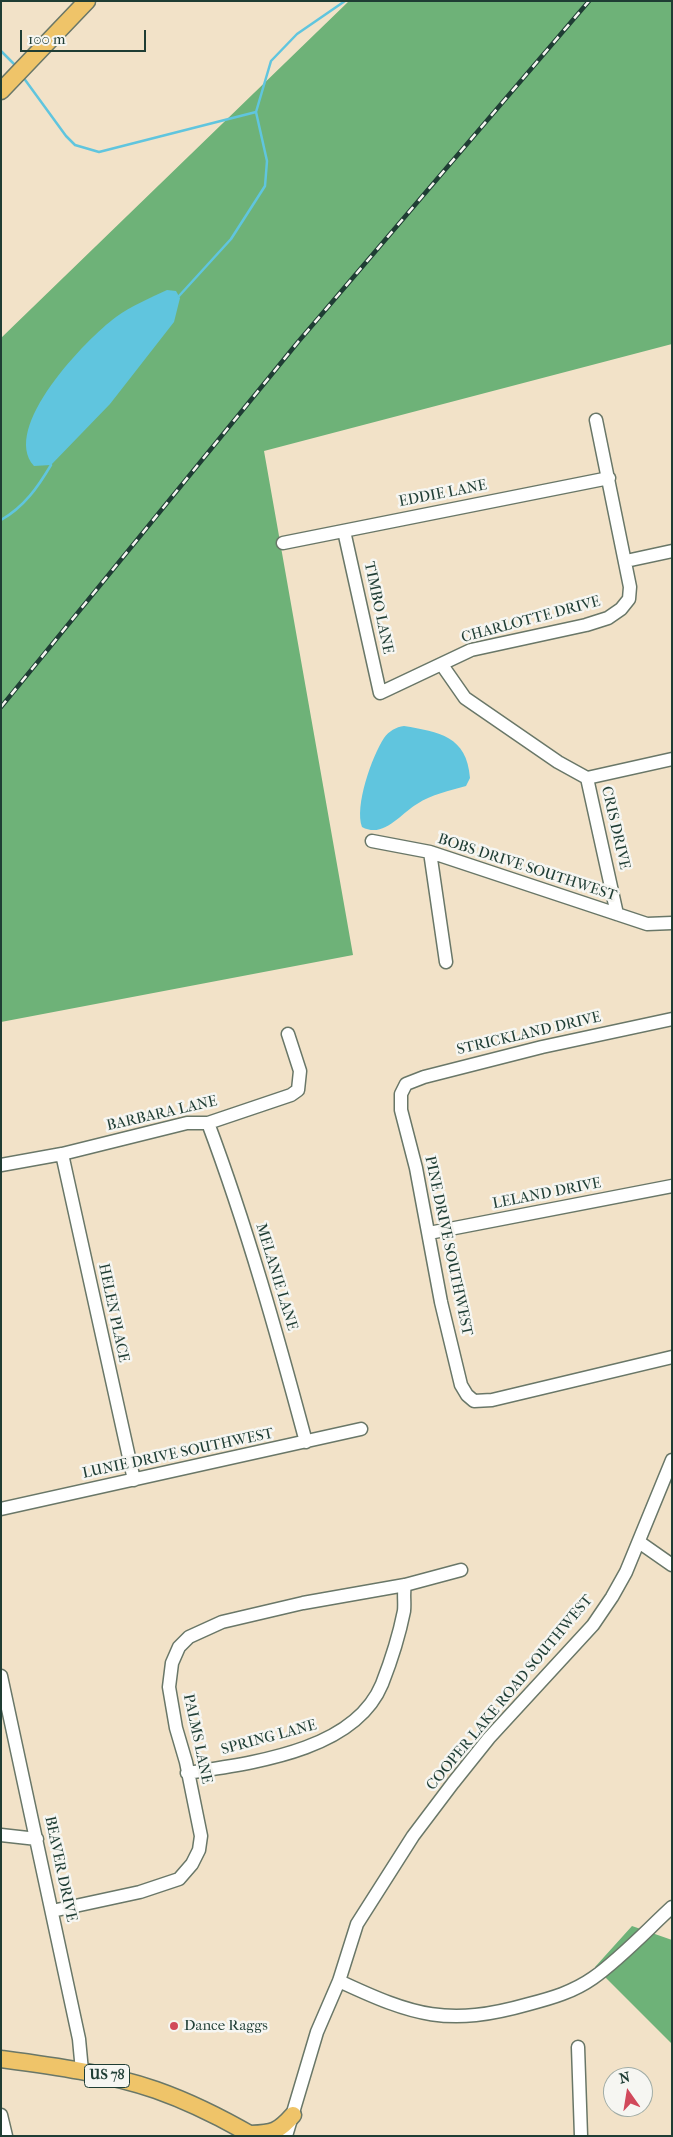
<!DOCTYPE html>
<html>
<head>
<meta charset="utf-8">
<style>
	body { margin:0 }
	#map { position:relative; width:673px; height:2137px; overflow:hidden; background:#f2e2c8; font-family:"IM FELL French Canon",serif }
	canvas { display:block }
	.frame { position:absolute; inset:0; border:2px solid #1f3d34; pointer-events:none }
	.north { position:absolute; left:603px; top:2067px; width:50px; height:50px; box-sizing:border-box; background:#f6f6f2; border:1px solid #a0aca6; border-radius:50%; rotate:347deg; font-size:14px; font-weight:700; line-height:20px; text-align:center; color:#1f3d34 }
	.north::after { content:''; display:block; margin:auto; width:18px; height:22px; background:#d1495b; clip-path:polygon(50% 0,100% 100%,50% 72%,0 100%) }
	.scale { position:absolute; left:20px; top:30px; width:126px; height:22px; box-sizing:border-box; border:2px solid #1f3d34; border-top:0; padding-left:6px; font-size:15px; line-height:18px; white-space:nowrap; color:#1f3d34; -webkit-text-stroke:4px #f6f6f2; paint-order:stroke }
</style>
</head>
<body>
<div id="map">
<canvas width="673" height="2137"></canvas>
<div class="frame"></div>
<div class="north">N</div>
<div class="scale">100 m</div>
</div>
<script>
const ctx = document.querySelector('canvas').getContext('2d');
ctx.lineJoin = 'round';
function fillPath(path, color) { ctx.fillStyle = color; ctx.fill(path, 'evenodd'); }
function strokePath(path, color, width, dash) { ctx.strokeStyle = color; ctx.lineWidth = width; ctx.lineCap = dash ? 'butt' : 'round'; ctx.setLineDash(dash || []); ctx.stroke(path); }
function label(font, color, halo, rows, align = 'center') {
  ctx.font = font + ' "IM FELL French Canon",serif'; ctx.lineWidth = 5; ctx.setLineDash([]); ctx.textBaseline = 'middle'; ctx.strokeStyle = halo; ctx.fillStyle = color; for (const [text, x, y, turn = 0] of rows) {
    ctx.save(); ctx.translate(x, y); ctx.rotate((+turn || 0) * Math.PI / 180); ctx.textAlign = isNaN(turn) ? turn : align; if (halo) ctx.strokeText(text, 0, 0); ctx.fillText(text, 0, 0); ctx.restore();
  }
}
fillPath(new Path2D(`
	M349 1H672V344L264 451 353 955 1 1022V338Z
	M632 1926 672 1940V2044L595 1967Z`), '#6eb278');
fillPath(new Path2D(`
	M167 290 176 291 180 298 174 322 110 404 51 465 34 466C0 428 86 339 116 317 131 306 150 298 167 290Z
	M404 726C439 732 467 736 470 778L466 786C449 791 432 794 417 804 401 813 384 839 362 827 354 807 372 756 384 738 389 731 396 727 404 726Z`), '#60c5de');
strokePath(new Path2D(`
	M1 51 16 66
	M23 77 66 136 75 145 99 152 256 112
	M179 296 231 239 265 186 267 161 256 112 271 61 297 34 345 1
	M1 520C24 507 38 487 51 465`), '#60c5de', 2.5);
const minor = new Path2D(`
	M344 531 380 693 471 650 586 625 608 618 621 609 629 599 630 587 596 420
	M283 543 609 478
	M626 561 672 551
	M442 665 465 698 558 762 587 778 672 759
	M587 778 617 914
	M372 841 430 852 647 924 672 923
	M430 852 446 962
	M672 1019 542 1047 424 1077 406 1084 401 1094V1110L416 1168 441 1302 461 1385 467 1395 474 1401 492 1400 672 1357
	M208 1123C247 1227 277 1334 306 1442
	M62 1154 134 1480
	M1 1165 62 1154 187 1123H208L291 1095 298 1090 300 1071 288 1034
	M429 1233 672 1186
	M1 1509 361 1429
	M639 1542 672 1565
	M1 1676 79 2039 82 2071
	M187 1773C250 1763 354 1752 382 1684 391 1661 399 1636 404 1611 405 1602 403 1593 405 1585
	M1 1835 37 1839
	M52 1911 140 1892 179 1879 192 1864 199 1850 201 1836 186 1762 176 1728 169 1687 172 1663 179 1647 189 1637 222 1622 303 1603 405 1585 461 1570
	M339 1981C414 2016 448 2027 529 2004 552 1998 573 1992 593 1978 620 1959 647 1930 672 1907
	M578 2047 581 2136
	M1 2115 6 2136
	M286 2136 317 2032 339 1981 357 1924 413 1836 453 1783 489 1738 593 1625 612 1597 626 1572 672 1460`);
const major = new Path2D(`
	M1 91 87 1
	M1 2059C53 2066 106 2073 156 2090 190 2102 222 2118 253 2136
	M251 2134C273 2133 278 2132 293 2115`);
strokePath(minor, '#697768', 15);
strokePath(major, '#697768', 19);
strokePath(minor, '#fff', 12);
strokePath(major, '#efc469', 16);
const rail = new Path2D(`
	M1 707 298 342 589 1`);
strokePath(rail, '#1f3d34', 4.5);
strokePath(rail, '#f6f6f2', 2.5, [8]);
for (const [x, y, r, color] of [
	[174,2026,5,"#d1495b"]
]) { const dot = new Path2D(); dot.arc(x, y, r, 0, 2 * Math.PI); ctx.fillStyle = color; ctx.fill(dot); strokePath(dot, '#f6f6f2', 2); }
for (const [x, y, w] of [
	[107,2076,45]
]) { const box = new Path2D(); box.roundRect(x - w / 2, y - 11.5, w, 23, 4); ctx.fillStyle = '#f6f6f2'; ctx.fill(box); strokePath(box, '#1f3d34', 1); }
label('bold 14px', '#1f3d34', null, [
	["US 78",107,2076]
]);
label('15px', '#1f3d34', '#f6f6f2', [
	["EDDIE LANE",443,494,-11],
	["TIMBO LANE",378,608,78],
	["CHARLOTTE DRIVE",531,620,-15],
	["CRIS DRIVE",615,828,77],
	["BOBS DRIVE SOUTHWEST",527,868,18],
	["STRICKLAND DRIVE",529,1034,-13],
	["BARBARA LANE",162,1114,-13],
	["LELAND DRIVE",547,1194,-11],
	["PINE DRIVE SOUTHWEST",448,1246,78],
	["MELANIE LANE",276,1277,73],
	["HELEN PLACE",113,1313,78],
	["LUNIE DRIVE SOUTHWEST",178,1454,-12],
	["COOPER LAKE ROAD SOUTHWEST",510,1693,-50],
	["SPRING LANE",269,1738,-15],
	["PALMS LANE",197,1739,78],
	["BEAVER DRIVE",60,1869,78]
]);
label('15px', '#1f3d34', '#f6f6f2', [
	["Dance Raggs",184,2026]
], 'left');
</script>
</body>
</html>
